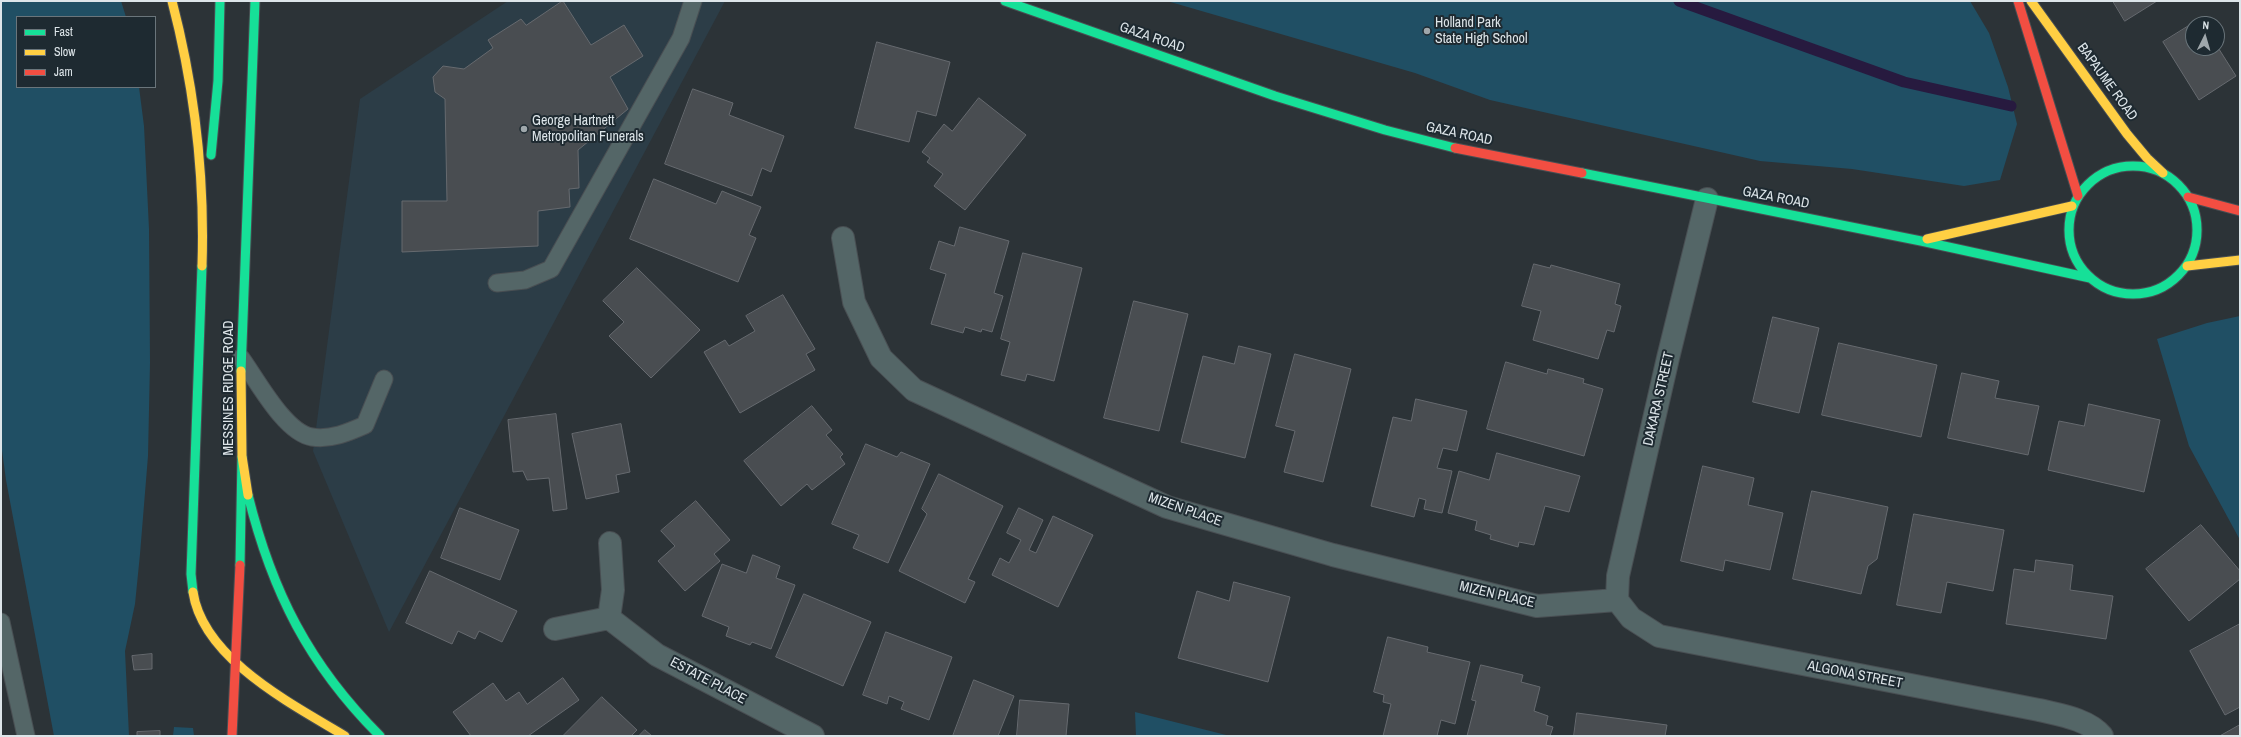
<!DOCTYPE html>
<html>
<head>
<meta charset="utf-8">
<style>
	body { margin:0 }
	#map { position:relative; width:2241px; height:737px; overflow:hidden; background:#2c3337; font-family:"Archivo Narrow",sans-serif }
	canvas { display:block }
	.frame { position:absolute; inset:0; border:2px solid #dde5e9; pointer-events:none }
	.legend { position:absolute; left:16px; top:16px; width:140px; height:72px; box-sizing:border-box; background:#1e2a31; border:1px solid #6a757b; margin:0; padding:5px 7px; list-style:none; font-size:12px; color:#dde5e9 }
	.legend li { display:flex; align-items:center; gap:8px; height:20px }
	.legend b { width:20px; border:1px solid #6a757b }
	.north { position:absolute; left:2185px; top:16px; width:40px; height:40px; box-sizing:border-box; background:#1e2a31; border:1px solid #6a757b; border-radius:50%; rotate:5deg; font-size:11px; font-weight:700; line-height:16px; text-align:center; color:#dde5e9 }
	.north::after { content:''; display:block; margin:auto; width:14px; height:18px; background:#9fa7ab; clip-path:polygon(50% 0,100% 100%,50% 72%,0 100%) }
</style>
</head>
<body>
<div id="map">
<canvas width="2241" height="737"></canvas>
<div class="frame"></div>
<ul class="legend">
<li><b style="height:5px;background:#16e098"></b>Fast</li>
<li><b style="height:5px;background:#ffcf43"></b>Slow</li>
<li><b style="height:5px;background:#f24e42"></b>Jam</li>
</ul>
<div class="north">N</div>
</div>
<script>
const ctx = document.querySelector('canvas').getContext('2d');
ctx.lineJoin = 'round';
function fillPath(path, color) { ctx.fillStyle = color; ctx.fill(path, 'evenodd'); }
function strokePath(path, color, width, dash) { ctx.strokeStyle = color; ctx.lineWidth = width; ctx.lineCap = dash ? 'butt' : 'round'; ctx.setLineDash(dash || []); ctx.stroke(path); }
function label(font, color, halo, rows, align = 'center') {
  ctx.font = font + ' "Archivo Narrow",sans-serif'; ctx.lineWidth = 4; ctx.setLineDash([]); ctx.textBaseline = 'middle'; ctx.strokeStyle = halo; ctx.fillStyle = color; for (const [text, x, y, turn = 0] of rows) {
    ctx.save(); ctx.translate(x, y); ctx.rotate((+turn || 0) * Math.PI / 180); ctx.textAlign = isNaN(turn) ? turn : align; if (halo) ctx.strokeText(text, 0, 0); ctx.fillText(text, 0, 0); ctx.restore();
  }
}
fillPath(new Path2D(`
	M508 1H725L389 632 313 451 360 99Z`), '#2c3d47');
fillPath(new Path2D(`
	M1 1H121L126 17H17V87H139L144 126 149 229 150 363 148 456 140 554 135 604 125 651 129 736H54L6 480 1 443Z
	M1167 1H1970L1989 33 2008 87 2017 124 2000 180 1964 186 1852 169 1760 161 1490 100 1415 73Z
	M2240 316V540L2189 446 2157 339 2207 323Z
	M1135 712 1230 736H1136Z
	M174 727 193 728 194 736H173Z`), '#204f64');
strokePath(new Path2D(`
	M1679 1 1904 82 2011 106`), '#271a3f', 11);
const building = new Path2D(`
	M563 1 591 45 624 25 643 56 610 77 628 109 578 150 579 188 569 189 570 207 538 211V246L402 252V201H447L445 99 435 92 433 77 443 66 464 69 493 48 488 40 521 19 526 25Z
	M2113 1H2157L2125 21Z
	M2200 19 2203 24H2193V48H2217V46L2236 76 2199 100 2163 42Z
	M877 42 950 62 936 116 917 111 909 142 855 128Z
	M693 89 733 103 729 115 784 136 771 172 762 168 752 196 665 164Z
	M979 98 1026 135 965 210 934 186 943 174 927 162 930 158 922 152 944 124 952 131Z
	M654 179 716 204 722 191 761 207 749 235 756 238 738 282 630 239Z
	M960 227 1009 241 994 293 1003 296 992 332 982 329 981 332 965 327 963 333 931 324 946 274 930 269 939 241 954 246Z
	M1023 253 1082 268 1054 381 1027 374 1025 381 1001 375 1010 342 1001 339Z
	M1534 264 1550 268 1551 265 1620 284 1615 304 1621 306 1614 332 1607 330 1598 359 1533 340 1541 311 1522 306Z
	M637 268 700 330 651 378 609 336 624 322 603 301Z
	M783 295 815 349 806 354 815 370 740 413 704 352 725 340 729 346 755 331 746 316Z
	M1134 301 1188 314 1159 431 1104 418Z
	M1773 317 1819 328 1799 413 1753 402Z
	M1839 343 1937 365 1921 437 1822 415Z
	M1239 346 1271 354 1245 458 1181 442 1203 356 1234 364Z
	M1295 354 1351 369 1323 482 1284 472 1295 431 1276 426Z
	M1506 362 1547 374 1548 369 1584 379 1583 383 1603 389 1584 456 1487 429Z
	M1962 373 1999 381 1995 398 2039 406 2028 455 1948 438Z
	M1416 399 1467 411 1457 451 1443 448 1437 468 1452 471 1442 513 1424 509 1426 500 1419 498 1414 517 1371 506 1393 417 1411 421Z
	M2089 404 2160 420 2144 492 2048 470 2059 421 2084 426Z
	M812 406 832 430 826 435 843 454 840 457 845 464 812 490 807 484 781 506 744 461Z
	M556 414 567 509 553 511 549 478 527 480 523 471 513 472 508 420Z
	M621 424 630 472 616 475 619 492 586 499 572 434Z
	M866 444 897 457 901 452 930 464 888 563 853 548 859 535 832 524Z
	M1497 453 1580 476 1569 512 1545 506 1534 545 1519 542 1518 547 1490 539 1491 535 1475 530 1477 521 1448 513 1459 471 1489 480Z
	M1703 466 1754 478 1748 505 1783 513 1770 570 1725 560 1723 571 1681 561Z
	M939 474 1003 506 968 579 975 582 965 603 899 571 927 514 922 509Z
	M1812 491 1888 507 1877 559 1868 566 1861 594 1793 579Z
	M696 501 730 540 714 554 720 561 685 591 658 561 675 546 661 531Z
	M460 508 519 530 500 580 441 558Z
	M1019 508 1043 520 1029 550 1036 553 1053 516 1093 535 1058 607 992 575 1000 558 1009 563 1021 540 1007 533Z
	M1914 514 2004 530 1993 591 1947 582 1941 613 1897 605Z
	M2201 525 2240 571V579L2189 621 2146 569Z
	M753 555 780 566 776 578 795 585 771 649 752 642 750 645 726 636 729 627 702 616 722 564 746 573Z
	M2036 560 2073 565 2070 590 2113 596 2106 639 2006 624 2014 569 2034 572Z
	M430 571 517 611 502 642 479 631 475 639 458 631 452 644 406 623Z
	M1234 582 1290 597 1268 682 1178 658 1197 591 1229 601Z
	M804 594 871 622 843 686 776 657Z
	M2240 624V707L2225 715 2190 651Z
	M886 632 952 657 929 720 901 709 904 702 889 696 887 704 863 695Z
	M1388 637 1428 647 1427 652 1470 662 1455 724 1441 720 1437 736H1383L1391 704 1383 702 1384 695 1374 692Z
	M152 654V669L134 670 132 656Z
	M1481 665 1523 675 1521 682 1540 687 1534 711 1548 716 1546 725 1553 727 1550 736H1467L1476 701 1472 700Z
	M563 678 579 700 528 736H471L453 712 493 683 506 701 519 692 527 704Z
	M974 680 1014 696 998 736H953Z
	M602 697 637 730 631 736H563Z
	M1020 700 1069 704 1066 736H1017Z
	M1577 713 1667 725 1665 736H1574Z
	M2240 725V736H2220Z
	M645 730 652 736H639Z
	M160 731V736H137V732Z`);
fillPath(building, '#494d51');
strokePath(building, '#666a6f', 1);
const lane = new Path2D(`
	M497 283 525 280 551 269 681 38 693 1
	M241 358C257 380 285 433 312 437 331 440 349 432 365 425L384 379
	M1 622 26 736`);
const street = new Path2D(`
	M843 238 854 302 881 358 914 390 1167 507 1333 555 1537 606 1617 600
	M1617 600 1631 618 1659 636 2039 710C2060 715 2088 719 2102 736
	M1617 600 1618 576 1668 358 1707 199
	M609 618 657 655 813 736
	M555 629 609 618 613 590 610 543`);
const fast = new Path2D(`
	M1005 1 1275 96 1385 130 1455 148
	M211 155 218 81 220 1
	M2069 230a64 64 0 1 1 128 0a64 64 0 1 1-128 0Z
	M1582 173 1921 241 2090 278
	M241 371 255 1
	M248 495C272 592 309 665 380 736
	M240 565 242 457
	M193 592 191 574 202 266`);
const slow = new Path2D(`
	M172 1C195 89 205 175 202 266
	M2031 1 2127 134 2147 158 2163 173
	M1927 239 2072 206
	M2187 266 2240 260
	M241 371 242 456 248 495
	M193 592C203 659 292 704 345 736`);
const jam = new Path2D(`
	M2018 1 2078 196
	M1455 148 1582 173
	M2188 197 2240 211
	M232 736 240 565`);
strokePath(lane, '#494f53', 19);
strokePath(street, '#494f53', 24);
strokePath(fast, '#494f53', 11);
strokePath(slow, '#494f53', 11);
strokePath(jam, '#494f53', 11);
strokePath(lane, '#546667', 17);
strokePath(street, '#546667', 22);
strokePath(fast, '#16e098', 9);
strokePath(slow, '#ffcf43', 9);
strokePath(jam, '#f24e42', 9);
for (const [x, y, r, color] of [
	[1427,31,4,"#9fa7ab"],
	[524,129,4,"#9fa7ab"]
]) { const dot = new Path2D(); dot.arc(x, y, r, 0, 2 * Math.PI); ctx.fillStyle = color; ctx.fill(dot); strokePath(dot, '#1e2a31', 1.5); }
label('14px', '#dde5e9', '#1e2a31', [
	["Holland Park",1435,23],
	["State High School",1435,39],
	["George Hartnett",532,121],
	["Metropolitan Funerals",532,137]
], 'left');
label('14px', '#dde5e9', '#1e2a31', [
	["GAZA ROAD",1152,38,19],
	["BAPAUME ROAD",2107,82,54],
	["GAZA ROAD",1459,134,12],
	["GAZA ROAD",1776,198,11],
	["MESSINES RIDGE ROAD",229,388,-90],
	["DAKARA STREET",1659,399,-77],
	["MIZEN PLACE",1185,510,19],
	["MIZEN PLACE",1497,595,13],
	["ALGONA STREET",1855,675,11],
	["ESTATE PLACE",708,681,28]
]);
</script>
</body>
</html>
